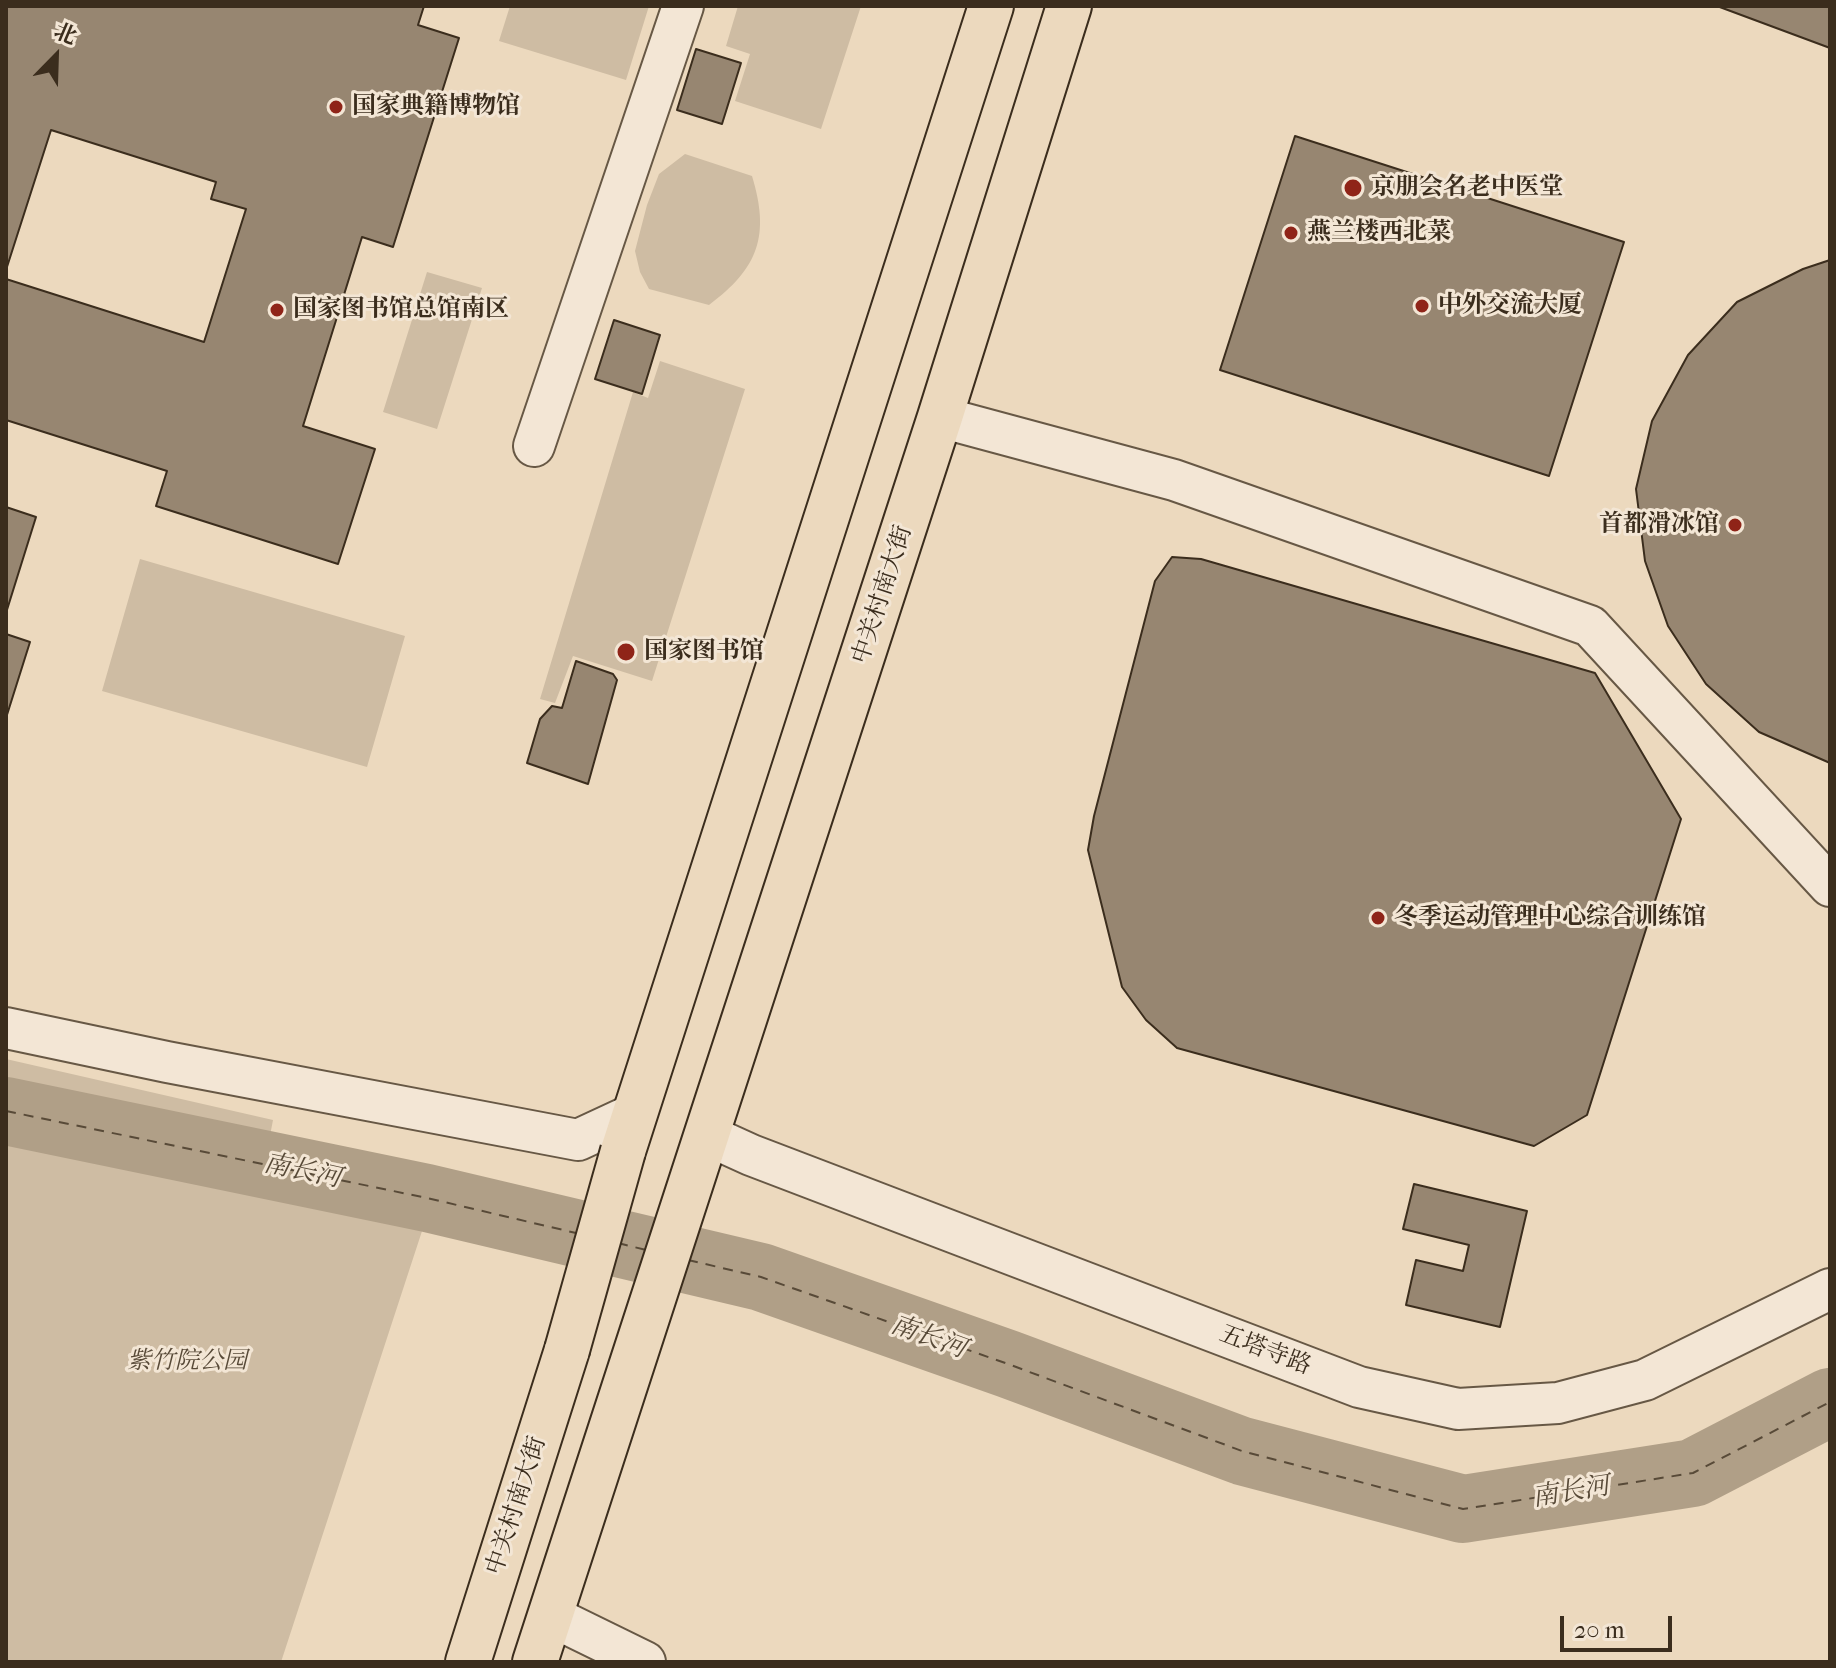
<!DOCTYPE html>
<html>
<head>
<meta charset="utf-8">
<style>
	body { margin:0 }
	#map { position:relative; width:1836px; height:1668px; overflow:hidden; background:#ecd9be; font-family:"IM FELL French Canon","Noto Serif SC",serif }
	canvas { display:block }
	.frame { position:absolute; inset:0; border:8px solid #3b2d1d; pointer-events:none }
	.north { position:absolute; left:16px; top:16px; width:80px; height:80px; -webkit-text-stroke:6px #f3e6d5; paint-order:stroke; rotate:23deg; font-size:22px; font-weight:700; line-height:32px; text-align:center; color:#3b2d1d }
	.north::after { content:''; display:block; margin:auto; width:28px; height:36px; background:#3b2d1d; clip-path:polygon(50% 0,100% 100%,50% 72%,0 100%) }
	.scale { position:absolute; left:1560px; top:1616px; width:112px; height:36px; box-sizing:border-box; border:4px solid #3b2d1d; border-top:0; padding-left:10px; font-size:24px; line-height:28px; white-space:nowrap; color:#3b2d1d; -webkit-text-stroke:6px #f3e6d5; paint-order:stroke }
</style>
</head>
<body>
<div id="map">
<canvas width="1836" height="1668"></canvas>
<div class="frame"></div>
<div class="north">北</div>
<div class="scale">20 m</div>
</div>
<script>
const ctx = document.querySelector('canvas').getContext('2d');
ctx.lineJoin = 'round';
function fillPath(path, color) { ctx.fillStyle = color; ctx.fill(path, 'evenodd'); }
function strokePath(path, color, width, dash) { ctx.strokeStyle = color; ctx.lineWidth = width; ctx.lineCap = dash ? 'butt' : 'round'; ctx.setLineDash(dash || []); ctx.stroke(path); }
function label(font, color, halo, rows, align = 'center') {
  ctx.font = font + ' "IM FELL French Canon","Noto Serif SC",serif'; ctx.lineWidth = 6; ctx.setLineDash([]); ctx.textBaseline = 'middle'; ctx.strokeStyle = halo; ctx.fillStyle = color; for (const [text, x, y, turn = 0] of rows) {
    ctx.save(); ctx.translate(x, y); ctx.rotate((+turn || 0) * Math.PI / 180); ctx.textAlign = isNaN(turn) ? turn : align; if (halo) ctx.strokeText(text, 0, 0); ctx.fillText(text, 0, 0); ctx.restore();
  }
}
fillPath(new Path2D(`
	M510 6H649L626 80 499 41Z
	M738 6H861L821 129 735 101 750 54 726 46Z
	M685 154 752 176C770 235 759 268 709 305L649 289 640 272 635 251 647 205 659 174Z
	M427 272 482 288 437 429 383 412Z
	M660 361 745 389 652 681 573 656 555 703 540 699 633 392 648 398Z
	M140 559 405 636 367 767 102 691Z
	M6 1059 273 1120 259 1193 423 1228 281 1662H6Z`), '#cebca3');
strokePath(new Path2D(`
	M6 1111 427 1198 761 1277 1008 1364 1242 1451 1463 1509 1693 1473 1830 1402`), '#b09f87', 68);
strokePath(new Path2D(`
	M6 1111 427 1198 576 1233
	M618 1243 646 1250
	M688 1260 761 1277 1008 1364 1242 1451 1463 1509 1693 1473 1830 1402`), '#584a38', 2, [10, 8]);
const building = new Path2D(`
	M6 6H424L418 25 459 38 393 247 362 237 303 426 375 449 338 564 156 506 167 471 6 420V279L204 342 246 209 211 199 216 182 51 130 6 270Z
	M1717 6H1830V48Z
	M696 49 741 63 722 124 677 110Z
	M1295 136 1624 242 1549 476 1220 370Z
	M1830 260V763L1759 732 1706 684 1668 626 1645 561 1636 489 1652 421 1688 355 1737 302 1803 269Z
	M614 320 660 335 642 394 595 379Z
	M6 507 36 517 6 613Z
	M1172 557 1201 559 1595 673 1681 819 1587 1115 1534 1146 1177 1048 1146 1020 1122 987 1088 850 1094 816 1155 581Z
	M6 634 30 642 6 718Z
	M576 661 613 674 617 680 588 784 527 763 540 719 552 706 562 708Z
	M1414 1184 1527 1211 1500 1327 1406 1305 1416 1260 1463 1271 1469 1245 1403 1229Z`);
fillPath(building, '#978671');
strokePath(building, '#3b2d1d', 2);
const minor = new Path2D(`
	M940 417 1174 480 1590 626 1830 886
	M534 446 683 6
	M6 1028 167 1062 578 1140 634 1114
	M707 1135 751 1155 1359 1387 1458 1409 1558 1403 1645 1380 1830 1289
	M549 1615 645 1662`);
const major = new Path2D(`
	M623 1151 991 6
	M468 1662 567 1350
	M535 1662 940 417 1069 6`);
strokePath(minor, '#675845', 44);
strokePath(major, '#3b2d1d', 48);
strokePath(minor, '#f3e6d5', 40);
strokePath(major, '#ecd9be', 44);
const majorBridge = new Path2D(`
	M567 1350 623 1151`);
strokePath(majorBridge, '#3b2d1d', 48, []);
strokePath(majorBridge, '#ecd9be', 44);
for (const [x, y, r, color] of [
	[336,107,8,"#8f2418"],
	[1353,188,10,"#8f2418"],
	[1291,233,8,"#8f2418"],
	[1422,306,8,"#8f2418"],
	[277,310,8,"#8f2418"],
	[1735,525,8,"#8f2418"],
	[626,652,10,"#8f2418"],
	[1378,918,8,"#8f2418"]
]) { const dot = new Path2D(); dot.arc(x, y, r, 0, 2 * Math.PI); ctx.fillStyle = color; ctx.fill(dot); strokePath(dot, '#f3e6d5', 3); }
label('bold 24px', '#3b2d1d', '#f3e6d5', [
	["国家典籍博物馆",352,107],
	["京朋会名老中医堂",1371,188],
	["燕兰楼西北菜",1307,233],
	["中外交流大厦",1438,306],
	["国家图书馆总馆南区",293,310],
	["首都滑冰馆",1719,525,"right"],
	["国家图书馆",644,652],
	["冬季运动管理中心综合训练馆",1394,918]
], 'left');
label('24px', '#3b2d1d', '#f3e6d5', [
	["中关村南大街",883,595,-72],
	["五塔寺路",1265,1351,21],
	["中关村南大街",517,1506,-72]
]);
label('italic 24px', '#584a38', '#f3e6d5', [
	["紫竹院公园",187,1362]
]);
label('italic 26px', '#584a38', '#f3e6d5', [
	["南长河",302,1172,12],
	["南长河",928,1338,20],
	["南长河",1571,1493,-9]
]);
</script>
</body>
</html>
